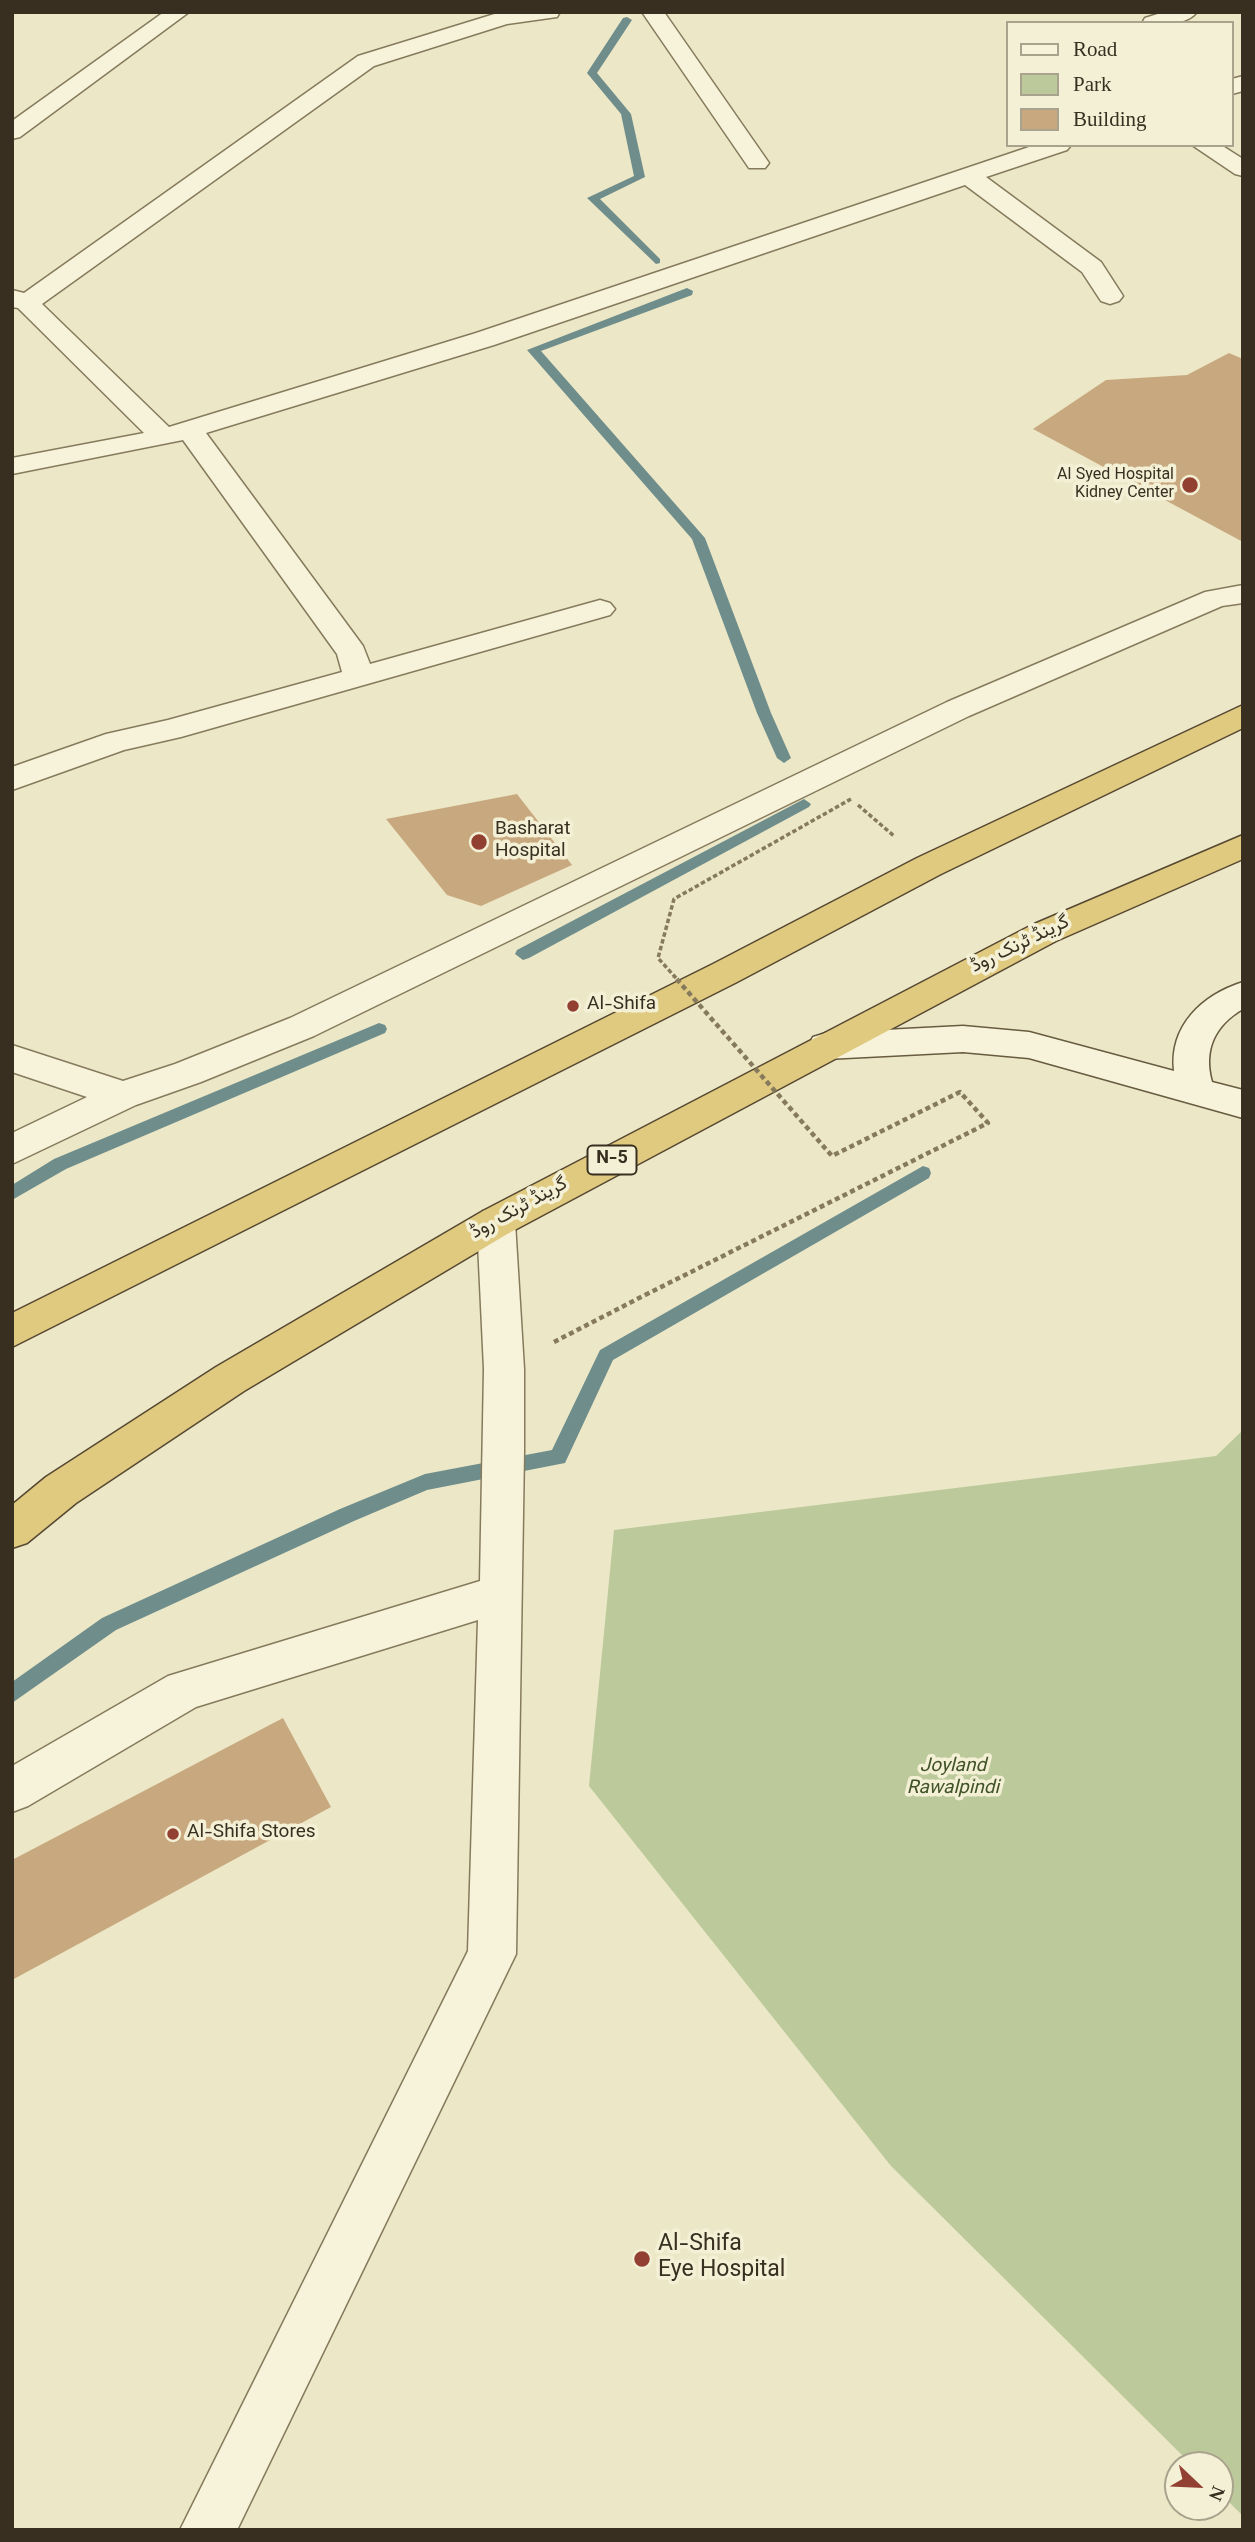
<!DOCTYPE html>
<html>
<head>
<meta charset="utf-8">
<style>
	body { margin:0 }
	#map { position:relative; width:1255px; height:2542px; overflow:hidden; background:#ece7c7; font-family:Georgia,serif }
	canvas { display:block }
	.frame { position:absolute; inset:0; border:14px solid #382f20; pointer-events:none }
	.legend { position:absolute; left:1006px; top:21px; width:228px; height:126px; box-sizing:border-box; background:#f4f0d6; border:2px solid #a9a38d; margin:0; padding:9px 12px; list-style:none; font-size:21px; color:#382f20 }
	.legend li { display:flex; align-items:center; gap:14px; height:35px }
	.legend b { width:35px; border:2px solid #a9a38d }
	.north { position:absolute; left:1164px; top:2451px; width:70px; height:70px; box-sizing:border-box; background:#f4f0d6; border:2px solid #a9a38d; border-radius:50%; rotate:113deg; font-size:19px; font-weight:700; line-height:28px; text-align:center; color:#382f20 }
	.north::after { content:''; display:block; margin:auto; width:24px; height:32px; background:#924031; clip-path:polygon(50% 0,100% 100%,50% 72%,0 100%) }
</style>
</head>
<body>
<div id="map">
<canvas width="1255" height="2542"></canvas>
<div class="frame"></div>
<ul class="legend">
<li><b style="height:9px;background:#f7f3da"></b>Road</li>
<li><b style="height:19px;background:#bcca9b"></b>Park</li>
<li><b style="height:19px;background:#c8a97f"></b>Building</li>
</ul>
<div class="north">N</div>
</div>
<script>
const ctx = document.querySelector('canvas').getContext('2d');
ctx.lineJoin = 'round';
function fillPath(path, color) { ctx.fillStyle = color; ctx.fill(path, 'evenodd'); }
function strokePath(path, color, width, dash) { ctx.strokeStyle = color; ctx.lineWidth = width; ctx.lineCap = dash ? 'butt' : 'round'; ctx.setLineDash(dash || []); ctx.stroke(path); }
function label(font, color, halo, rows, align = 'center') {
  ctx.font = font + ' Georgia,Vazirmatn,serif'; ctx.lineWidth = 7; ctx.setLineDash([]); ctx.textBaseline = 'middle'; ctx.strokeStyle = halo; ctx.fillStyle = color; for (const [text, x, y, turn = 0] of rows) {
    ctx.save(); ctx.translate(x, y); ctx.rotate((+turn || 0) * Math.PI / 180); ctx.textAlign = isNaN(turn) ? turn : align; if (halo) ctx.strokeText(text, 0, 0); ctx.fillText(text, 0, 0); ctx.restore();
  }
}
fillPath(new Path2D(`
	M1243 1430V2516L1220 2493V2465H1192L891 2166 589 1786 614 1530 1216 1456Z`), '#bcca9b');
fillPath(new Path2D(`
	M627 17 632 20 597 73 631 114 645 177 600 199 660 259V263L656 264 587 198 634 176 621 114 587 73 623 18Z
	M687 288 693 291 692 295 541 351 705 538 771 713 791 758 784 763 777 758 757 713 692 539 527 350Z
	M804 799 811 804 809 807 529 958 523 960 515 954 517 950Z
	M379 1023 385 1025 387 1029 385 1033 66 1169 12 1200V1185L54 1159Z
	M923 1166 929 1168 931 1173 929 1178 613 1360 565 1463 427 1490 354 1521 116 1630 12 1703V1682L102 1618 340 1509 425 1474 552 1450 600 1350Z`), '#6f8e8b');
fillPath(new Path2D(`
	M1229 353 1243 359V542L1033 429 1106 380 1187 375Z
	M517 794 572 865 481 906 447 895 386 819Z
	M283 1718 331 1807 12 1980V1860Z`), '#c8a97f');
const minor = new Path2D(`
	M501 12H560L557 17 507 24 374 66 42 304 169 427 476 333 1035 145H1071L1067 150 986 177 1101 262 1123 296 1119 301 1110 304 1101 301 1082 272 965 185 494 345 206 433 363 646 370 664 600 600 610 603 615 609 610 615 181 737 124 750 12 790V767L106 734 168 720 342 672 337 654 183 440 12 474V458L144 433 18 308 12 307V290L24 293 358 56Z
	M642 12H664L769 163 765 168H749Z
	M1164 12H1197C1185 27 1159 23 1142 23L1145 18Z
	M1243 76V91L1232 94V79Z
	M1192 145H1221L1243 159V176L1235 174Z
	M496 1207 509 1211 515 1222 524 1369V1451L516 1954 237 2530H180L468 1951 478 1620 196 1707 28 1806 12 1812V1766L168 1676 480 1581 484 1369 477 1222 483 1211Z`);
const tertiary = new Path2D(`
	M164 12H189L20 137 12 139V121Z
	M1243 585V603L1222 606 969 716 314 1036 201 1082 136 1105 12 1164V1133L87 1097 12 1072V1045L123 1081 175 1064 290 1018 947 702 1205 592Z`);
const secondary = new Path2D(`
	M1243 982V1009C1215 1025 1203 1050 1212 1082L1243 1090V1118L1029 1058 963 1052 826 1059 813 1055 808 1046 813 1037 826 1033 963 1026 1029 1032 1174 1071C1169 1026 1202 995 1243 982Z`);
const trunk = new Path2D(`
	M1243 705V728L941 874 737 982 12 1347V1313L713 964 917 858Z
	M1243 835V859L1056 941 509 1233 244 1391 76 1503 27 1543 12 1548V1505L46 1477 216 1367 483 1211 1032 925Z`);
strokePath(minor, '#867a5d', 3);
strokePath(tertiary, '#867a5d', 3);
strokePath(secondary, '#685b40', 3);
strokePath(trunk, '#554731', 3);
strokePath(new Path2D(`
	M858 805 894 836`), '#867a5d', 3.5, [4.5, 2.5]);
strokePath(new Path2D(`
	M554 1342 645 1295`), '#867a5d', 4.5, [5, 3.5]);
fillPath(minor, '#f7f3da');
fillPath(tertiary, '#f7f3da');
fillPath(secondary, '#f7f3da');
fillPath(trunk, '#e0ca7f');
strokePath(new Path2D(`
	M676 978 658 958 674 899 851 799`), '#867a5d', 3.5, [4.5, 2.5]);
strokePath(new Path2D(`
	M645 1295 988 1123 960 1092 832 1156 674 976`), '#867a5d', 4.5, [5, 3.5]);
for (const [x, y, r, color] of [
	[1190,485,9,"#924031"],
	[479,842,9,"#924031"],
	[573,1006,7,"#924031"],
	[173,1834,7,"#924031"],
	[642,2259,9,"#924031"]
]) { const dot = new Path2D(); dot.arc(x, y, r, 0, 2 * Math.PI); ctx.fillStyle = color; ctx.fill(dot); strokePath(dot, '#f4f0d6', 2.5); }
label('16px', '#382f20', '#f4f0d6', [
	["Al Syed Hospital",1174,476],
	["Kidney Center",1174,494]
], 'right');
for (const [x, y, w] of [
	[612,1160,49]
]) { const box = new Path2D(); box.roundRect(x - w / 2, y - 14.5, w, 29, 5); ctx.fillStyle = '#f4f0d6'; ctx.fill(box); strokePath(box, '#382f20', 2); }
label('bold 18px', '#382f20', null, [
	["N-5",612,1160]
]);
label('19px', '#382f20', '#f4f0d6', [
	["Basharat",495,831],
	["Hospital",495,853],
	["Al-Shifa",587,1006],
	["Al-Shifa Stores",187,1834]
], 'left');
label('19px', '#382f20', '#f4f0d6', [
	["گرینڈ ٹرنک روڈ",1021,946,-26],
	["گرینڈ ٹرنک روڈ",520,1210,-29]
]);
label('italic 19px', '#415328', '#f4f0d6', [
	["Joyland",953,1768],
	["Rawalpindi",953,1790]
]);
label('23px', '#382f20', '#f4f0d6', [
	["Al-Shifa",658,2246],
	["Eye Hospital",658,2272]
], 'left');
</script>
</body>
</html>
